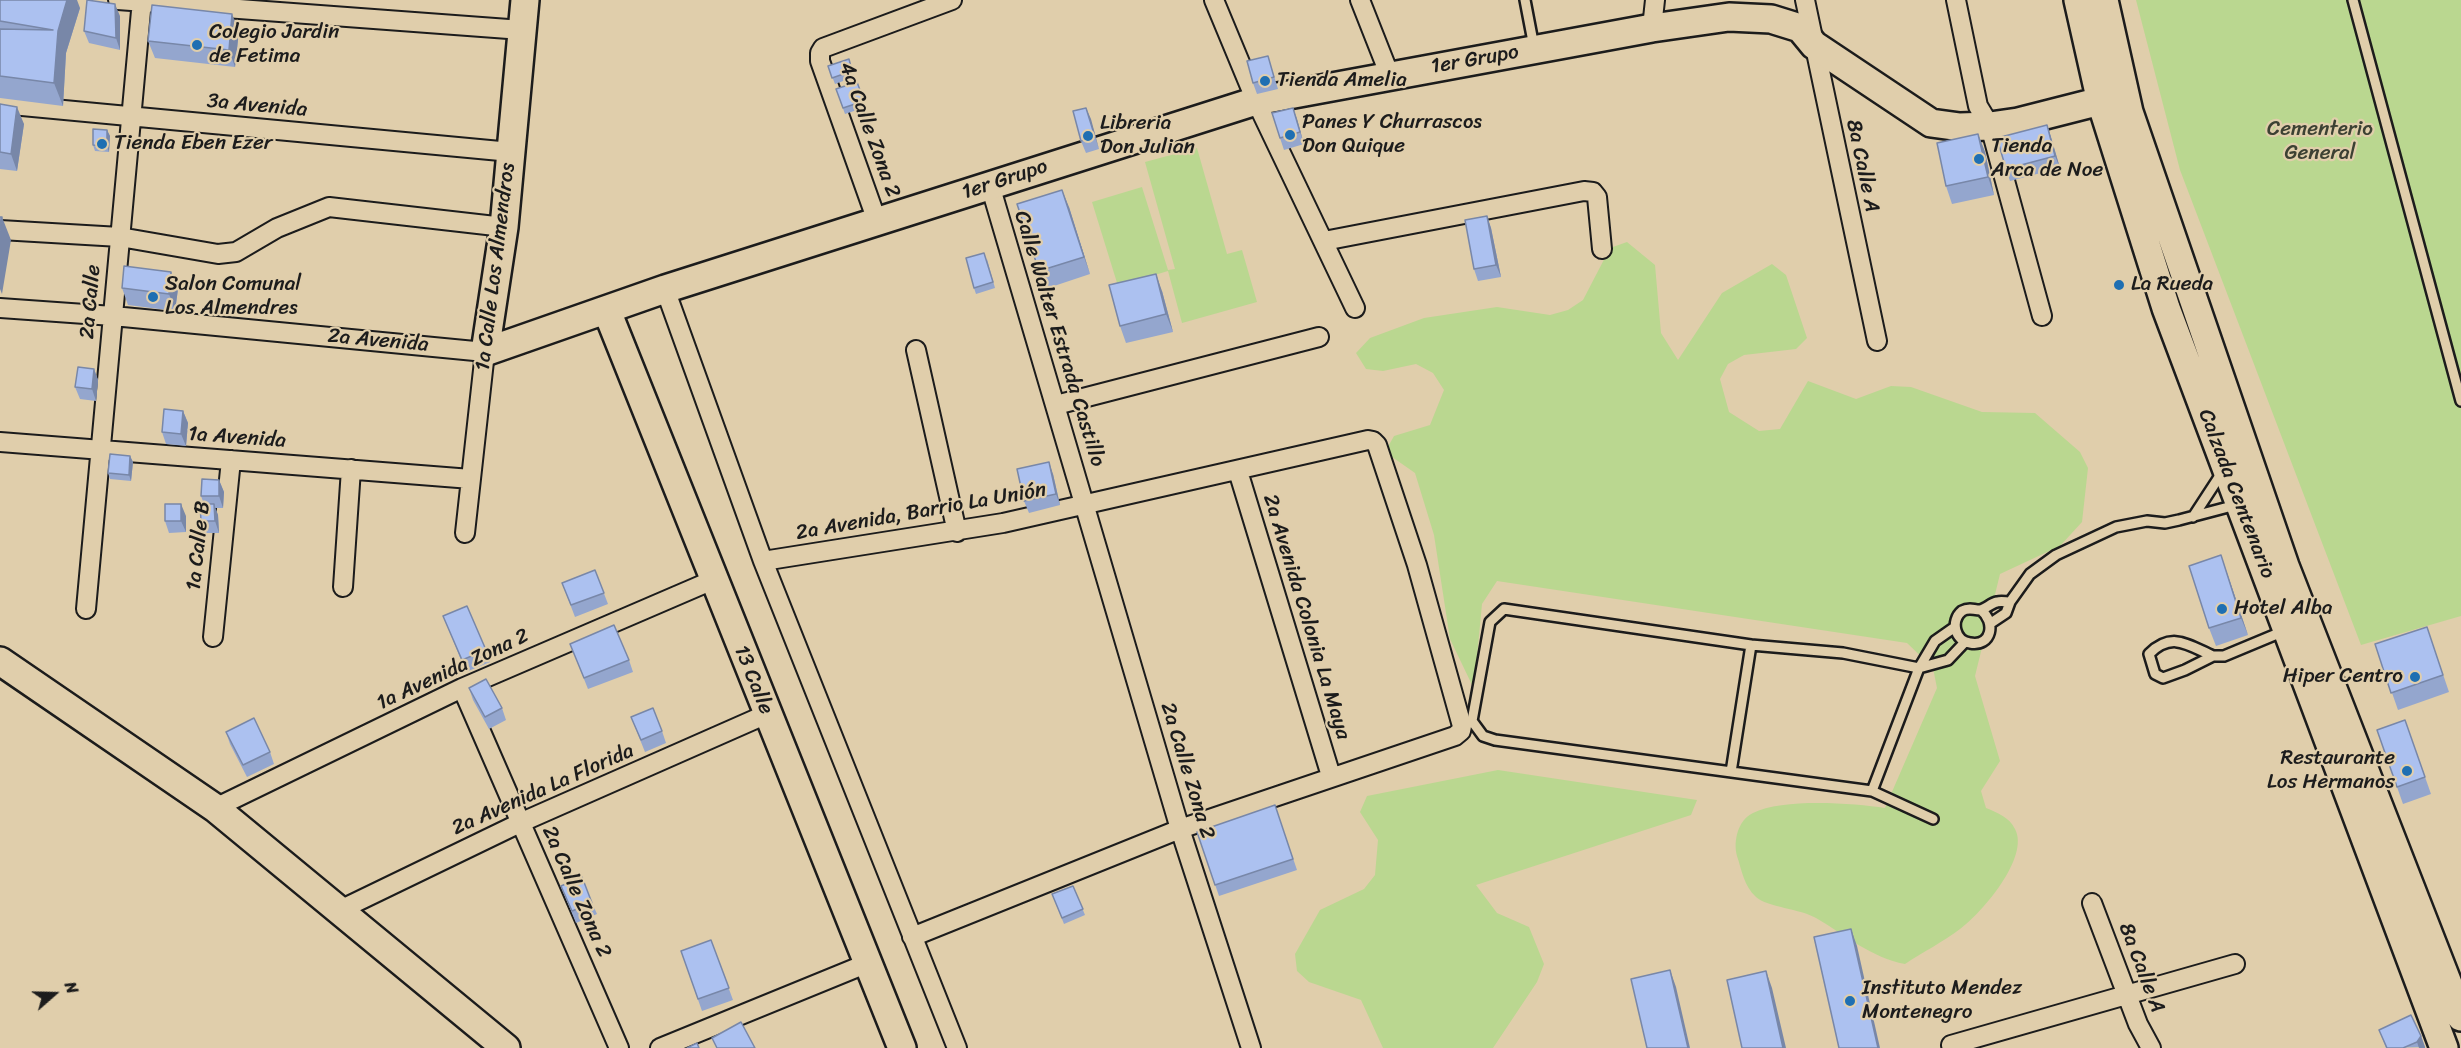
<!DOCTYPE html>
<html>
<head>
<meta charset="utf-8">
<style>
	body { margin:0 }
	#map { position:relative; width:2461px; height:1048px; overflow:hidden; background:#e0ceab; font-family:Sriracha,sans-serif }
	canvas { display:block }
	.north { position:absolute; left:24px; top:964px; width:60px; height:60px; -webkit-text-stroke:4px #e0ceab; paint-order:stroke; rotate:70deg; font-size:16px; font-weight:700; line-height:24px; text-align:center; color:#1c1c1c }
	.north::after { content:''; display:block; margin:auto; width:21px; height:27px; background:#1c1c1c; clip-path:polygon(50% 0,100% 100%,50% 72%,0 100%) }
</style>
</head>
<body>
<div id="map">
<canvas width="2461" height="1048"></canvas>
<div class="north">N</div>
</div>
<script>
const ctx = document.querySelector('canvas').getContext('2d');
ctx.lineJoin = 'round';
function fillPath(path, color) { ctx.fillStyle = color; ctx.fill(path, 'evenodd'); }
function strokePath(path, color, width, dash) { ctx.strokeStyle = color; ctx.lineWidth = width; ctx.lineCap = dash ? 'butt' : 'round'; ctx.setLineDash(dash || []); ctx.stroke(path); }
function label(font, color, halo, rows, align = 'center') {
  ctx.font = font + ' Sriracha,sans-serif'; ctx.lineWidth = 4.5; ctx.setLineDash([]); ctx.textBaseline = 'middle'; ctx.strokeStyle = halo; ctx.fillStyle = color; for (const [text, x, y, turn = 0] of rows) {
    ctx.save(); ctx.translate(x, y); ctx.rotate((+turn || 0) * Math.PI / 180); ctx.textAlign = isNaN(turn) ? turn : align; if (halo) ctx.strokeText(text, 0, 0); ctx.fillText(text, 0, 0); ctx.restore();
  }
}
fillPath(new Path2D(`
	M2136 0H2461V616L2361 645 2180 170Z
	M1197 148 1227 254 1242 250 1257 302 1182 323 1168 271 1118 286 1092 202 1142 187 1168 270 1175 269 1145 162Z
	M1627 242 1655 265 1661 333 1678 360 1722 293 1772 264 1786 275 1807 338 1796 349 1744 355 1728 364 1720 379 1729 412 1759 431 1780 429 1808 381 1856 399 1891 386 1911 387 1982 412 2035 413 2080 452 2088 468 2082 522 2060 546 2000 574 1975 676 2000 761 1981 791 1986 808C1998 813 2009 817 2015 829 2030 857 1982 913 1960 929 1943 942 1923 952 1905 964 1872 958 1845 935 1816 918 1801 909 1767 907 1756 897 1744 886 1742 871 1737 856 1733 841 1738 820 1753 813 1782 798 1853 803 1885 808L1937 688 1933 668 1907 643 1497 581 1482 604 1474 689 1450 639 1434 535 1415 473 1385 452 1394 436 1430 425 1444 390 1433 373 1416 364 1383 371 1366 369 1356 353 1370 338 1424 318 1497 307 1550 315 1568 310 1583 300 1610 248Z
	M1498 770 1697 800 1691 815 1476 885 1497 913 1529 927 1544 964 1537 982 1493 1048H1383L1361 1000 1309 982 1297 971 1295 954 1320 910 1364 889 1375 875 1378 840 1360 812 1367 796Z`), '#bad790');
const lane = new Path2D(`
	M1525 0 1534 47
	M2353 0 2461 401
	M2193 517 2223 471
	M1981 610C1996 622 1992 647 1970 643 1955 641 1950 621 1962 611 1969 607 1973 610 1980 610 1986 609 1991 603 1997 602 2001 601 2006 602 2010 602
	M1991 623 2006 613 2010 602 2030 574 2056 555 2116 527 2147 521 2165 523 2179 520 2236 505
	M2213 656C2188 645 2172 631 2149 654L2155 674 2163 678 2185 670 2213 656H2224L2284 631
	M1731 772 1751 645
	M1872 791 1919 668 1948 660 1965 642
	M1933 819 1872 791 1495 740 1483 736 1472 721 1490 622 1504 609 1751 645 1843 653 1919 668 1935 641 1955 627`);
const street = new Path2D(`
	M118 0 522 30
	M1214 0 1256 101 1355 308
	M1360 0 1390 76
	M1805 0 1877 341
	M1956 0 1978 106 1990 126 2042 316
	M1652 28 1655 0
	M0 104 511 152
	M990 185 1180 829 1251 1048
	M877 221 820 61V53L823 48 952 0
	M0 230 120 237 218 254 236 252 277 228 329 207 504 227
	M1324 241 1584 191 1593 192 1597 197 1602 249
	M665 289 763 561 957 1048
	M0 308 113 316 485 352 465 533
	M916 350 957 532
	M1056 405 1319 337
	M0 442 471 479
	M1238 471 1331 776
	M763 561 1003 523 1368 440 1373 441 1377 445 1417 565 1462 726 1461 731 1455 736 1180 829 912 937
	M343 587 351 469
	M86 609 142 0
	M213 637 231 460
	M462 688 619 1048
	M215 808 462 688 713 580
	M2092 903 2138 1024 2151 1048
	M340 910 522 822 767 714
	M1951 1045 2235 964
	M660 1048 868 963`);
const secondary = new Path2D(`
	M525 0 504 227 485 352 665 289 1256 101 1652 28 1729 17 1771 19 1800 28 1814 45 1931 123 1960 127 1990 126 2018 122 2124 95
	M2078 0 2101 102 2166 308 2444 1048
	M2104 0 2129 112 2285 566 2461 1017
	M607 311 902 1048
	M0 661 215 808 506 1048`);
strokePath(lane, '#1c1c1c', 14);
strokePath(street, '#1c1c1c', 22);
strokePath(secondary, '#1c1c1c', 32);
strokePath(lane, '#e0ceab', 9);
strokePath(street, '#e0ceab', 18);
strokePath(secondary, '#e0ceab', 27);
fillPath(new Path2D(`
	M0 0 80 8 66 53 63 106 0 98Z
	M120 16V50L89 43 84 31Z
	M239 31 235 67 155 58 148 41Z
	M1268 56 1278 89 1257 94 1253 83Z
	M849 59 854 77 835 84 828 66Z
	M857 82 866 107 845 114 836 89Z
	M0 104 24 124 17 171 0 169Z
	M1086 108 1099 149 1086 153 1081 141Z
	M1293 108 1304 144 1284 150 1280 138Z
	M2047 125 2060 168 2010 181 2006 169Z
	M107 130 110 136 109 152 95 151 93 145Z
	M1978 134 1985 152 1994 195 1952 204 1946 186Z
	M1069 207 1090 274 1045 289 1039 271Z
	M1487 216 1491 228 1501 277 1478 281 1474 269Z
	M987 259 995 288 976 294 974 288Z
	M171 272 178 289 175 311 128 305 122 288Z
	M1162 291 1173 332 1126 343 1120 326Z
	M94 369 98 380 96 401 80 399 75 387Z
	M183 411 188 423 186 446 166 444 162 432Z
	M130 456 133 462 131 481 110 479 108 473Z
	M1053 474 1060 505 1029 513 1024 501Z
	M219 480 224 492 223 508H215L218 515 219 533H205L201 521 204 504 201 496Z
	M186 516V532L169 533 165 521Z
	M595 570 608 604 575 617 562 583Z
	M2227 573 2248 635 2216 646 2209 628Z
	M443 616 486 650 490 662 466 672Z
	M2427 627 2449 692 2398 710 2375 644Z
	M570 644 629 660 633 672 588 689Z
	M469 688 502 708 506 720 489 729 473 700Z
	M631 717 662 731 666 743 645 752Z
	M2405 720 2431 794 2403 804 2377 730Z
	M226 732 270 752 274 764 247 777 230 744Z
	M1275 805 1297 870 1219 896 1197 832Z
	M561 886 592 903 597 914 576 923Z
	M1073 886 1085 915 1064 924 1052 894Z
	M711 940 733 1000 702 1011 681 951Z
	M2379 1030 2421 1036 2425 1047 2386 1048Z`), '#94a6ce');
fillPath(new Path2D(`
	M67 0H77L80 8 66 53 63 106 54 83 58 31Z
	M115 4 120 16V50L116 38Z
	M232 14 239 31 235 67 229 50Z
	M17 107 24 124 17 171 11 154Z
	M1086 108 1091 119 1099 149 1095 137Z
	M1293 108 1297 119 1304 144 1300 132Z
	M2047 125 2051 137 2060 168 2055 156Z
	M107 130 110 136 109 152 107 146Z
	M1978 134 1985 152 1994 195 1988 177Z
	M1062 190 1069 207 1090 274 1084 257Z
	M1487 216 1491 228 1501 277 1496 265Z
	M2 217 11 240 2 294 0 289V231Z
	M171 272 178 289 175 311 169 294Z
	M1156 274 1162 291 1173 332 1166 314Z
	M94 369 98 380 96 401 92 389Z
	M183 411 188 423 186 446 181 434Z
	M130 456 133 462 131 481 129 475Z
	M1049 462 1053 474 1060 505 1056 494Z
	M219 480 224 492 223 508 219 496Z
	M181 504 186 516V532L181 521Z
	M214 504 218 515 219 533 215 521Z
	M2221 555 2227 573 2248 635 2241 618Z
	M1851 929 1857 946 1880 1048H1878Z
	M1670 970 1676 987 1690 1048H1688Z
	M1766 971 1772 988 1786 1048H1783Z
	M2421 1036 2425 1047V1048H2419L2417 1042Z`), '#7887a8');
const building = new Path2D(`
	M0 0H67L58 31 54 83 0 76V29L53 30 0 21Z
	M87 0 115 4 116 38 84 31Z
	M152 5 232 14 229 50 148 41Z
	M1268 56 1274 77 1253 83 1247 61Z
	M849 59 852 71 832 78 828 66Z
	M857 82 864 101 843 108 836 89Z
	M0 104 17 107 11 154 0 152Z
	M1086 108 1095 137 1081 141 1073 111Z
	M1293 108 1300 132 1280 138 1272 113Z
	M2047 125 2055 156 2006 169 1997 138Z
	M93 129 107 130V146L93 145Z
	M1978 134 1988 177 1946 186 1937 143Z
	M1062 190 1084 257 1039 271 1017 204Z
	M1487 216 1496 265 1474 269 1465 220Z
	M0 217H2L0 231Z
	M984 253 993 282 974 288 966 258Z
	M124 266 171 272 169 294 122 288Z
	M1156 274 1166 314 1120 326 1109 285Z
	M78 367 94 369 92 389 75 387Z
	M164 409 183 411 181 434 162 432Z
	M110 454 130 456 129 475 108 473Z
	M1049 462 1056 494 1024 501 1017 469Z
	M202 479 219 480V496H201Z
	M165 504H181V521H165Z
	M200 504H214L215 521H201Z
	M2221 555 2241 618 2209 628 2189 566Z
	M595 570 604 593 571 605 562 583Z
	M467 606 486 650 462 660 443 616Z
	M614 625 629 660 584 678 570 644Z
	M2427 627 2443 675 2391 693 2375 644Z
	M486 679 502 708 485 717 469 688Z
	M653 708 662 731 641 740 631 717Z
	M254 718 270 752 243 765 226 732Z
	M2405 720 2425 777 2397 787 2377 730Z
	M1275 805 1293 859 1215 885 1197 832Z
	M582 877 592 903 572 911 561 886Z
	M1073 886 1083 909 1062 918 1052 894Z
	M1851 929 1878 1048H1839L1814 937Z
	M711 940 729 988 698 999 681 951Z
	M1670 970 1688 1048H1647L1631 979Z
	M1766 971 1783 1048H1742L1727 980Z
	M2411 1015 2421 1036 2417 1042 2403 1048H2387L2379 1030Z
	M741 1022 755 1048H717L712 1038Z
	M697 1043 699 1048H687Z`);
fillPath(building, '#acc1f0');
strokePath(building, '#7887a8', 1.5);
for (const [x, y, r, color] of [
	[197,45,6,"#1f6fb2"],
	[1265,81,6,"#1f6fb2"],
	[1290,135,6,"#1f6fb2"],
	[1088,136,6,"#1f6fb2"],
	[102,144,6,"#1f6fb2"],
	[1979,159,6,"#1f6fb2"],
	[2119,285,6,"#1f6fb2"],
	[153,297,6,"#1f6fb2"],
	[2222,609,6,"#1f6fb2"],
	[2415,677,6,"#1f6fb2"],
	[2407,771,6,"#1f6fb2"],
	[1850,1001,6,"#1f6fb2"]
]) { const dot = new Path2D(); dot.arc(x, y, r, 0, 2 * Math.PI); ctx.fillStyle = color; ctx.fill(dot); strokePath(dot, '#e0ceab', 2); }
label('21px', '#1c1c1c', '#e0ceab', [
	["Colegio Jardin",209,33],
	["de Fetima",209,57],
	["Tienda Amelia",1277,81],
	["Panes Y Churrascos",1302,123],
	["Don Quique",1302,147],
	["Libreria",1100,124],
	["Don Julian",1100,148],
	["Tienda Eben Ezer",114,144],
	["Tienda",1991,147],
	["Arca de Noe",1991,171],
	["Salon Comunal",165,285],
	["Los Almendres",165,309],
	["La Rueda",2131,285],
	["Hotel Alba",2234,609],
	["Hiper Centro",2403,677,"right"],
	["Restaurante",2395,759,"right"],
	["Los Hermanos",2395,783,"right"],
	["Instituto Mendez",1862,989],
	["Montenegro",1862,1013]
], 'left');
label('21px', '#1c1c1c', '#e0ceab', [
	["1er Grupo",1475,60,-10],
	["3a Avenida",257,106,5],
	["4a Calle Zona 2",869,130,70],
	["8a Calle A",1862,166,78],
	["1er Grupo",1005,180,-18],
	["1a Calle Los Almendros",496,267,-83],
	["2a Calle",91,302,-85],
	["Calle Walter Estrada Castillo",1059,339,73],
	["2a Avenida",378,341,5],
	["1a Avenida",237,438,4],
	["Calzada Centenario",2236,494,69],
	["2a Avenida, Barrio La Unión",921,512,-10],
	["1a Calle B",199,546,-84],
	["2a Avenida Colonia La Maya",1306,617,73],
	["1a Avenida Zona 2",453,670,-25],
	["13 Calle",753,680,68],
	["2a Calle Zona 2",1187,771,73],
	["2a Avenida La Florida",543,790,-24],
	["2a Calle Zona 2",576,892,66],
	["8a Calle A",2141,968,69]
]);
label('21px', '#3c4133', '#e0ceab', [
	["Cementerio",2320,130],
	["General",2320,154]
]);
</script>
</body>
</html>
